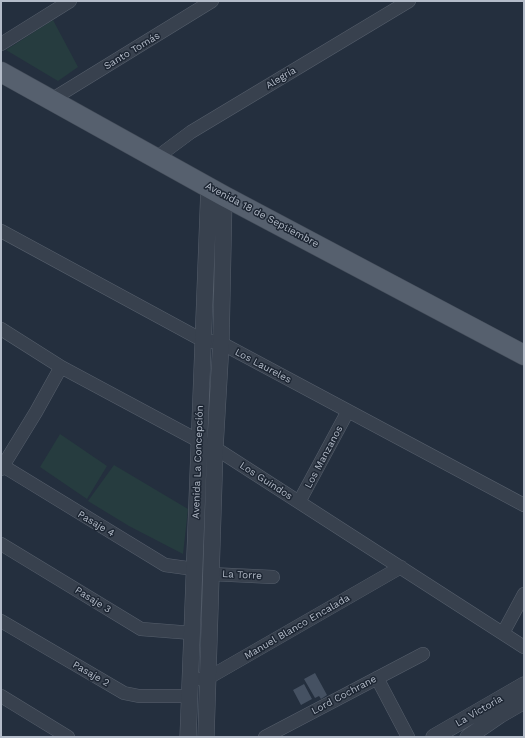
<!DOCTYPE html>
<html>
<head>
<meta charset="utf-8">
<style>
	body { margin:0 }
	#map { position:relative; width:525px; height:738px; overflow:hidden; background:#242f3e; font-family:"Work Sans",sans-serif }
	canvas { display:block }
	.frame { position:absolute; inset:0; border:2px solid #b4bcc9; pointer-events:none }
</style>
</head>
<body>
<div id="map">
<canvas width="525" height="738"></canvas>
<div class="frame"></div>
</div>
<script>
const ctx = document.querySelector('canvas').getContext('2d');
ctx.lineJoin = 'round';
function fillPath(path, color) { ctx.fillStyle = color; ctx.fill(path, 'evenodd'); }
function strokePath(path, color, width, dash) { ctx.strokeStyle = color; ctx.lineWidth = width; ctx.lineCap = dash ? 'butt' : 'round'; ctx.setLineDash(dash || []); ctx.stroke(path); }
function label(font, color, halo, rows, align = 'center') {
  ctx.font = font + ' "Work Sans",sans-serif'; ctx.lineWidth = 3; ctx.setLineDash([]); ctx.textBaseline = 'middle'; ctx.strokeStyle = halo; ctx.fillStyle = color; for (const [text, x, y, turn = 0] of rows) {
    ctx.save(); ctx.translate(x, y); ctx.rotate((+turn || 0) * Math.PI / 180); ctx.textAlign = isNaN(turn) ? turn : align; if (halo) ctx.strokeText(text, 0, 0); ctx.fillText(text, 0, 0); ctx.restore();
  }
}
fillPath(new Path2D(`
	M53 20 78 67 58 81 6 50Z
	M60 434 107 466 87 499 40 467Z
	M114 465 188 509 183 554 129 526 88 501Z`), '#263c3f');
fillPath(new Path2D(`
	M315 673 327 695 321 699 319 696 315 698 304 679Z
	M304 684 312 699 301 705 293 690Z`), '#455162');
const minor = new Path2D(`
	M1 44 70 1
	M51 100 212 1
	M156 158 191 132 409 1
	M1 231 202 340 221 343 524 505
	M1 329 61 367 199 441 215 448 524 647
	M3 466 165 565 194 569
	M1 469 36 412 61 367
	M299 502 348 411
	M1 544 141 629 192 633
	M211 574 273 577
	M1 621 124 693 139 696H190
	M503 633 524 594
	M377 678 408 737
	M200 679 208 678 401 567
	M1 696 68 737
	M265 737 423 654`);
const tertiary = new Path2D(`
	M188 737 209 187
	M206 737 215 448 221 343 224 196
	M434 737 524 685
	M468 737 500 715 524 701`);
const primary = new Path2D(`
	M1 72 224 196 524 355`);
strokePath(minor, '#565f6c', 14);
strokePath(tertiary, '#565f6c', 17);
strokePath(primary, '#414a57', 21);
strokePath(minor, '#38414e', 13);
strokePath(tertiary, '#38414e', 16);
strokePath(primary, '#56606e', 20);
label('10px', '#b4bcc9', '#1d2633', [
	["Santo Tomás",132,51,-31],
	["Alegría",281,78,-31],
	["Avenida 18 de Septiembre",262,215,28],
	["Los Laureles",263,366,28],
	["Los Manzanos",324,457,-62],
	["Avenida La Concepción",198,462,-88],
	["Los Guindos",266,481,33],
	["Pasaje 4",96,524,31],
	["La Torre",242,575,3],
	["Pasaje 3",93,600,32],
	["Manuel Blanco Encalada",297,627,-30],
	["Pasaje 2",91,674,30],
	["Lord Cochrane",344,695,-28],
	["La Victoria",479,711,-30]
]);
</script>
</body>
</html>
